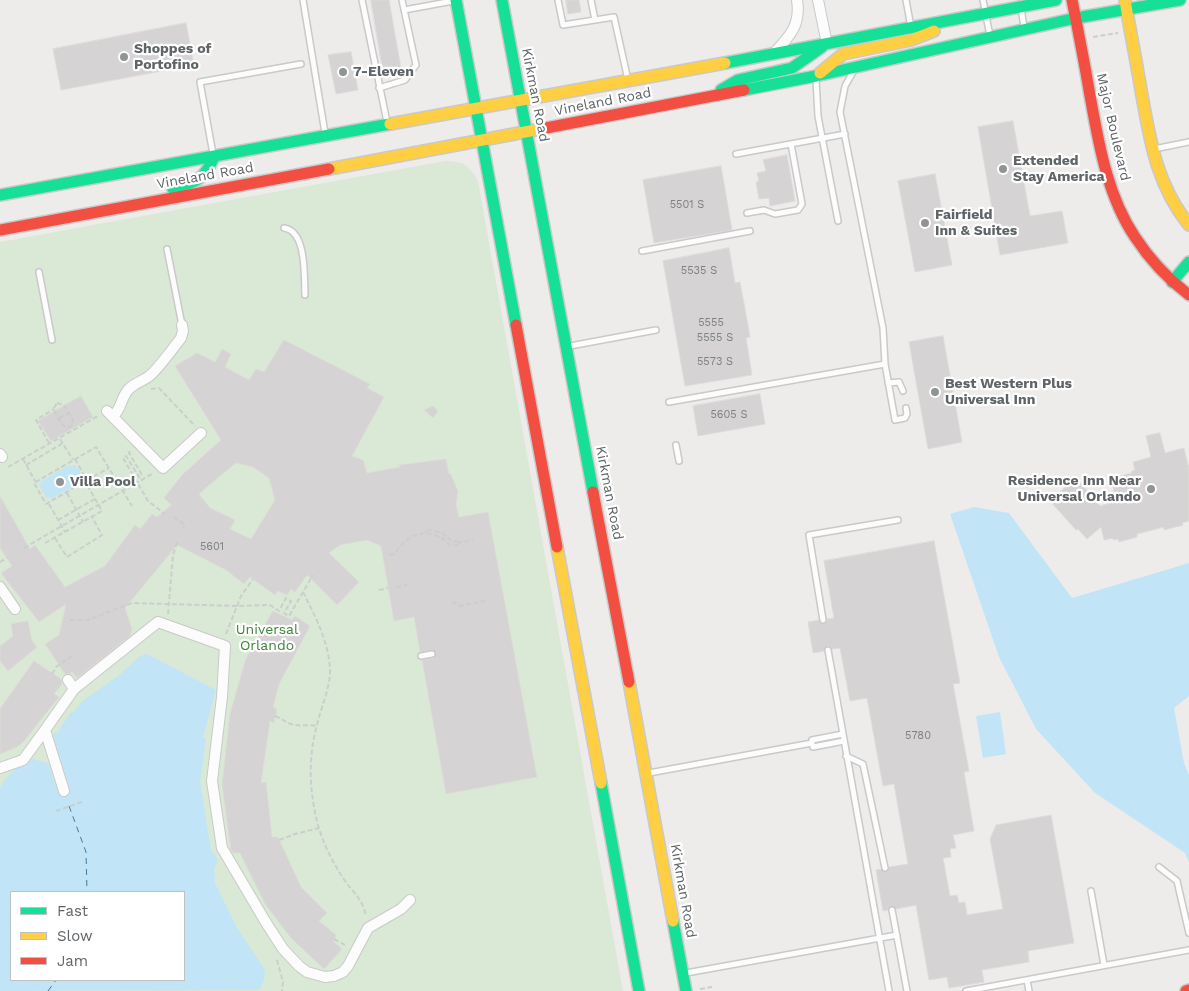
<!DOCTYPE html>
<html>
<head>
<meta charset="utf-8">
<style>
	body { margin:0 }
	#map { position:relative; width:1189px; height:991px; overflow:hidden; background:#eeecea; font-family:"Work Sans",sans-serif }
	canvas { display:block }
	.legend { position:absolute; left:10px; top:891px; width:175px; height:90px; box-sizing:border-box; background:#fff; border:1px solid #bfc1c2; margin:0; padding:6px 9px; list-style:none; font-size:15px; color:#5f6467 }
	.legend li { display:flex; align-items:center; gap:10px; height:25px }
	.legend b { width:25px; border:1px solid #bfc1c2 }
</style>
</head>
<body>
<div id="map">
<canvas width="1189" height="991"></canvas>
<ul class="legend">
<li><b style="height:6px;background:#16e098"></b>Fast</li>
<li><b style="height:6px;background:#ffcf43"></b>Slow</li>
<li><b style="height:6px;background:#f24e42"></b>Jam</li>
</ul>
</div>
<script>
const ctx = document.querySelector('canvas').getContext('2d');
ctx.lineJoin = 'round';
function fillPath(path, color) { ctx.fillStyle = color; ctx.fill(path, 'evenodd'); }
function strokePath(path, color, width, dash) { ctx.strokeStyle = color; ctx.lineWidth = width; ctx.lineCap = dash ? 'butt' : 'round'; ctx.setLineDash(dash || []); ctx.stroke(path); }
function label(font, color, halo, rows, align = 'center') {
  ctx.font = font + ' "Work Sans",sans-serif'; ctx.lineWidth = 4.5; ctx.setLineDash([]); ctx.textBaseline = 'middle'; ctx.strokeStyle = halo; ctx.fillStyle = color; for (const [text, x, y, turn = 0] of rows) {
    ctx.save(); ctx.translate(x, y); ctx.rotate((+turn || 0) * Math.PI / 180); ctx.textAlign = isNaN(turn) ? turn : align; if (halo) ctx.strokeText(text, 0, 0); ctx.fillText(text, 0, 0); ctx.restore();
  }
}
fillPath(new Path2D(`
	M445 161C464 161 469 165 478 181L623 991H0V242ZM11 892H184V980H11Z`), '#dae9d6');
fillPath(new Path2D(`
	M69 465 70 467 74 465 80 470 82 479 79 481 80 482 51 499 49 497 46 498 39 485 41 484 40 482Z
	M974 507 1009 513 1072 598 1189 563V696L1174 708 1184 763 1189 775V863L1185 853 1095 793 1036 729 999 657 950 514Z
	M147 654 216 690 203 737 206 739 200 782 211 850 218 860 214 869 215 883 236 926 265 970 264 980 260 990 0 991V788C7 774 18 766 32 759L48 763 58 793 70 789 53 736 55 732 57 733 71 712 73 713 81 702 118 676 140 656ZM11 892H184V980H11Z
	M1000 712 1006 754 983 758 976 716Z`), '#c1e5f6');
strokePath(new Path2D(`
	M69 806 86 852 87 892
	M48 991 56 980`), '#43799b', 1, [6, 5]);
const building = new Path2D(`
	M371 0H389L402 74 384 77Z
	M566 0H579L581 12 568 14Z
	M186 23 194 65 61 90 53 49Z
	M351 52 358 90 336 94 328 55Z
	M1013 121 1030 216 1062 211 1068 243 1000 255 978 127Z
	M787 155 795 201 770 206 769 198 759 199 756 182 759 181 757 173 766 171 763 160Z
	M721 166 732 230 654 243 643 180Z
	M935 174 952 265 915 272 898 181Z
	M729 248 735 283 740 282 748 325 750 337 746 338 752 375 685 386 663 261Z
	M943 336 962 442 928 449 909 342Z
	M284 340 370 384 367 388 384 397 352 456 363 460 367 473 400 467 399 465 446 459 449 474 450 473 458 491 456 505 459 517 488 512 537 777 446 794 422 660 434 658 436 653 432 650 420 652 414 617 394 621 381 546 367 540 340 545 329 553 359 582 337 605 307 575 295 592 291 589 287 595 278 591 275 595 250 577 244 584 226 570 177 545 125 608 132 629 130 636 77 678 72 672 70 674H65L45 644 59 635 66 604 39 622 1 573 12 566 0 548V496L30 549 35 545 65 587 105 566 135 525 140 529 152 514 157 517 171 505 164 498 182 475 221 440 175 366 197 353 215 362 222 349 231 354 225 367 249 380 256 369 264 372ZM236 463 253 467 269 478 275 500 251 539 230 529 235 520 210 508 199 494Z
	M760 394 765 424 698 436 693 406Z
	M81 396 93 417 51 441 38 421Z
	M433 406 438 411 433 418 424 410Z
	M1160 433 1165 453 1184 448 1189 469V521L1182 523 1183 525 1164 530V527L1137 534V537L1119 542 1118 539 1113 540V538L1104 540 1101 527 1087 539 1078 529 1076 530 1050 501 1072 481 1073 482 1077 478 1100 506 1116 501 1111 478 1132 473V471L1135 470 1133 462 1151 457 1146 436Z
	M934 541 960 683 953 684 969 771 964 772 974 831 953 835 956 848 950 849 951 857 943 858 950 896 957 895 959 903 965 902 967 915 1003 909 990 839 996 825 1051 815 1074 943 1028 951 1029 962 982 970 984 982 949 988 947 977 929 980 916 905 896 909 892 906 889 907 888 910 883 911 876 870 881 869 885 872 888 871 889 867 908 864 894 784 883 786 867 698 850 701 840 648 832 649 830 646H827L824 651 813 653 808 622 819 620 821 624H824L827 622V619L834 618 824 561Z
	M273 611 292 620 295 616 310 626 279 684 273 707 277 709 274 723 270 721 261 783 266 782 272 837H278L301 887 327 913 319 921 336 935 333 941 342 949 324 969 291 938 265 904 240 853H233L231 850 222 785 230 714 245 661Z
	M28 621 32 641 37 647 8 671 0 661V646L13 636 11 624Z
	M34 661 61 679 62 684 54 694 59 697 24 741 17 747 0 754V709Z`);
fillPath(building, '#d5d3d3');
strokePath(building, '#dedcd9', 1);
const lane = new Path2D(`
	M303 0 325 133
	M362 0 387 122
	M558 0 563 25 614 17 628 80
	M591 0 595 20
	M906 0 911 27
	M983 0 990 36
	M1021 8 1024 27
	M404 10 453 1
	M853 72 845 86 840 112 883 328 885 364 895 420 905 418 907 414 906 408
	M816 79 818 116 838 221
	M379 88 405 80 416 65 402 0
	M1154 149 1189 142
	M213 154 200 82 301 64
	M736 154 845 134
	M747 213 764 210 775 214 798 210 802 204 791 144
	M284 228C307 231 304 277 305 295
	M167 249 182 325
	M642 251 750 231
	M39 272 52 340
	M570 346 656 330
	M888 383 899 382 903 391
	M669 402 885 364
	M676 445 679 461
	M823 620 809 535 898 520
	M828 650 889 991
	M421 656 432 654
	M812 740 843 734
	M813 747 844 741
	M846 756 863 764 885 868
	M649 773 812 743
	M1159 867 1177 881 1189 933
	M1091 891 1104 965
	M892 910 907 991
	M686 973 897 935
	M1027 980 1029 991
	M966 991 1189 950`);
const street = new Path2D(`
	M818 0 827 44
	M774 53C790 36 801 25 797 0
	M107 411 163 468 201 433
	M113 416C121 410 121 398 128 390 134 383 141 382 148 377 156 372 174 347 181 338L183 331 182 325
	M0 454 2 457
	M0 587 15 609
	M68 680 74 689
	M0 768 23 760 45 730
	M64 791 45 730 74 689 158 622 225 646 222 697 212 781 222 848 265 921 283 949 299 966 307 972 325 977 334 976 343 972 348 966 368 928 401 909 410 900`);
const fast = new Path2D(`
	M456 0 516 325
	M502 0 593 492
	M725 63 1056 0
	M721 90 738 80 792 68 822 47
	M744 90 816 76 1076 18 1180 0
	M173 189C196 182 204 180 214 157
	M0 195 390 124
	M1172 282 1189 262
	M601 783 639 991
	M673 921 686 991`);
const slow = new Path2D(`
	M1125 0C1130 30 1136 60 1141 90 1150 140 1156 184 1189 225
	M820 73 843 54 911 40 934 31
	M390 124 725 63
	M329 169 546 128
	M557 547 601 783
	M629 682 673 921`);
const jam = new Path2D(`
	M1072 0C1078 30 1084 60 1089 90 1098 139 1106 194 1135 237 1150 260 1168 279 1189 295
	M546 128 744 90
	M0 230 329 169
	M516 325 557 547
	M593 492 629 682
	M1186 991 1189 990`);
strokePath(lane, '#c9c9c9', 8);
strokePath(street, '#c9c9c9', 12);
strokePath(fast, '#c8c9c9', 14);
strokePath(slow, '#c8c9c9', 14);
strokePath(jam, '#c8c9c9', 14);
strokePath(new Path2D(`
	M1093 37 1118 33
	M151 389 159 388 195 426
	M57 403 64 405C68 412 80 425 67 428 61 425 56 415 54 408Z
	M59 418 69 413
	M60 439 73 460
	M49 443 36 420 54 409
	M130 451 129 453 142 475 139 477 126 456 123 458 148 501 165 514
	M23 459 35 481
	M75 459 87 480 46 504 34 483 96 447 132 506
	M26 465 63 443
	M8 467 98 416
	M87 480 109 468
	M67 493 83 522
	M49 504 65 532
	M173 517 185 525 183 527
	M58 520 95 499
	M55 538 67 557 102 535 92 517
	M45 543 102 511 85 481
	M457 543 473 540
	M24 548 152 474
	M390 555 395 554C408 531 432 526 451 546L458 545 457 541 453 542 442 533 426 529V533
	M0 562 7 558
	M396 587 407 585
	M379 590 388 588
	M303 592C315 616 329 642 330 670 330 689 321 707 317 725 309 754 309 783 315 812 319 835 330 858 343 878 352 892 362 897 366 916
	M452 602 460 606 485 601
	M168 614 173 555 178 540
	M70 620H88L132 603 238 606 270 605 279 611 286 598 291 601 284 613 289 616 313 575
	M226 634 241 596 253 579
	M52 674 56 667 72 656
	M275 716C281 718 285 722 291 724 299 727 308 724 317 726
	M56 811 82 802
	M279 840 295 834 319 828
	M334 939 345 945
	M277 960 283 982 282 991
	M700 989 712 987`), '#cacfcc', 2, [5, 2.5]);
strokePath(lane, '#fcfcfc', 5);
strokePath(street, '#fcfcfc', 10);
strokePath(fast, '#16e098', 11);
strokePath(slow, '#ffcf43', 11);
strokePath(jam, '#f24e42', 11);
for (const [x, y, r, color] of [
	[124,57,5,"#919495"],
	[343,72,5,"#919495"],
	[1003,169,5,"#919495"],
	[925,223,5,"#919495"],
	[935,392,5,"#919495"],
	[60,482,5,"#919495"],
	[1151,489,5,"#919495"]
]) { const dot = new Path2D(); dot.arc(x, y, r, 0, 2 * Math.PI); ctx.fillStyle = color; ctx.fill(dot); strokePath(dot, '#fff', 2); }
label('11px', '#7e8183', null, [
	["5501 S",687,205],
	["5535 S",699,271],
	["5555",711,323],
	["5555 S",715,338],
	["5573 S",715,362],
	["5605 S",729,415],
	["5601",212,547],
	["5780",918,736]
]);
label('bold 14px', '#5f6467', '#fff', [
	["Shoppes of",134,49],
	["Portofino",134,65],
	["7-Eleven",353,72],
	["Extended",1013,161],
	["Stay America",1013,177],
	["Fairfield",935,215],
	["Inn & Suites",935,231],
	["Best Western Plus",945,384],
	["Universal Inn",945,400],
	["Residence Inn Near",1141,481,"right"],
	["Universal Orlando",1141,497,"right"],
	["Villa Pool",70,482]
], 'left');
label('14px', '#5f6467', '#fff', [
	["Kirkman Road",535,95,79],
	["Vineland Road",603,102,-11],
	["Major Boulevard",1113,127,77],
	["Vineland Road",205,176,-10],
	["Kirkman Road",609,493,79],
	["Kirkman Road",683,891,80]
]);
label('14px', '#40833a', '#fff', [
	["Universal",267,630],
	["Orlando",267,646]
]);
</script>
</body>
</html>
